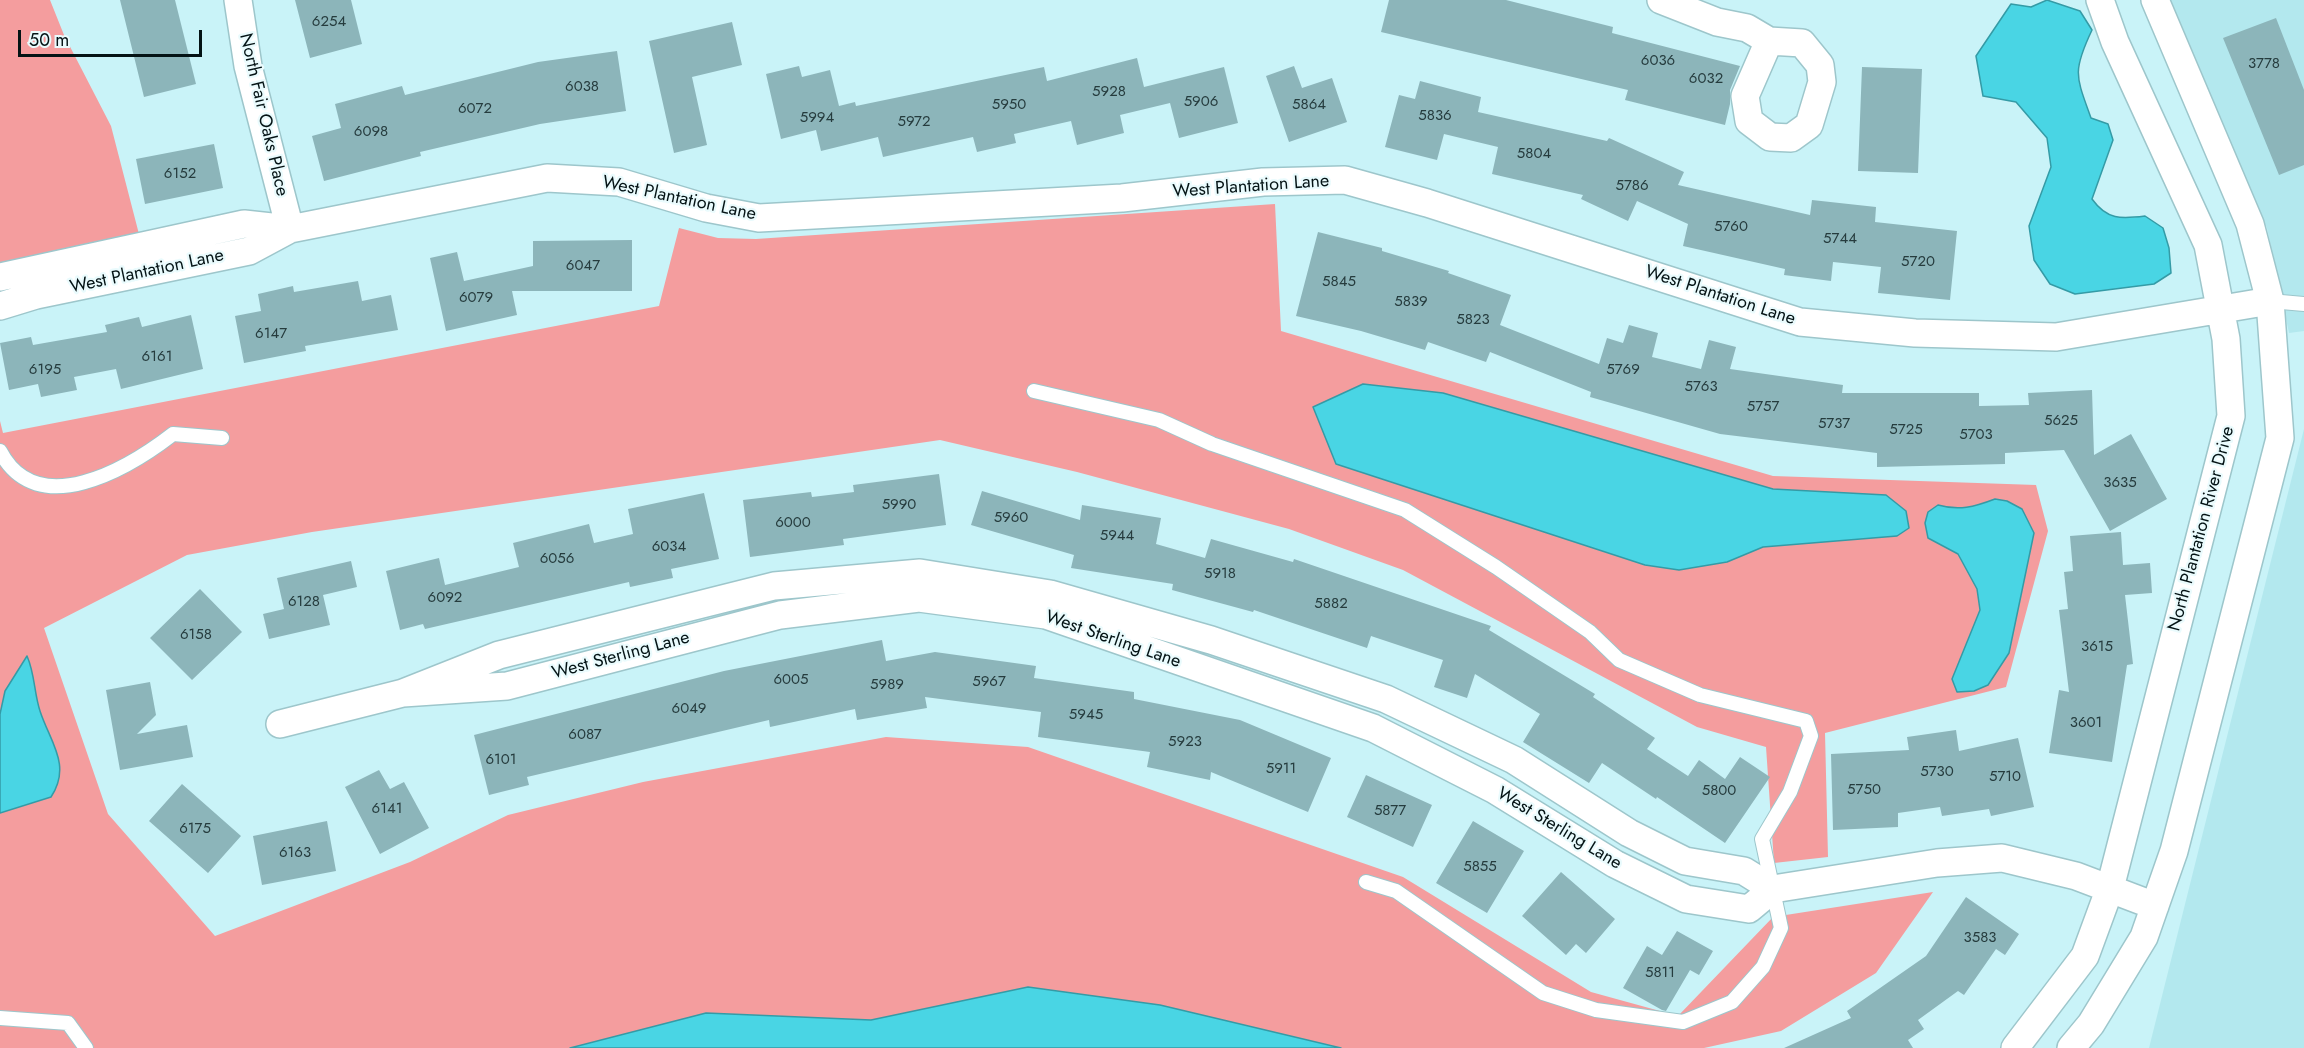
<!DOCTYPE html>
<html>
<head>
<meta charset="utf-8">
<style>
	body { margin:0 }
	#map { position:relative; width:2304px; height:1048px; overflow:hidden; background:#c9f3f8; font-family:Jost,sans-serif }
	canvas { display:block }
	.scale { position:absolute; left:18px; top:30px; width:184px; height:27px; box-sizing:border-box; border:3px solid #041315; border-top:0; padding-left:8px; font-size:18px; line-height:21px; white-space:nowrap; color:#041315; -webkit-text-stroke:4px #eafbfd; paint-order:stroke }
</style>
</head>
<body>
<div id="map">
<canvas width="2304" height="1048"></canvas>
<div class="scale">50 m</div>
</div>
<script>
const ctx = document.querySelector('canvas').getContext('2d');
ctx.lineJoin = 'round';
function fillPath(path, color) { ctx.fillStyle = color; ctx.fill(path, 'evenodd'); }
function strokePath(path, color, width, dash) { ctx.strokeStyle = color; ctx.lineWidth = width; ctx.lineCap = dash ? 'butt' : 'round'; ctx.setLineDash(dash || []); ctx.stroke(path); }
function label(font, color, halo, rows, align = 'center') {
  ctx.font = font + ' Jost,sans-serif'; ctx.lineWidth = 4.5; ctx.setLineDash([]); ctx.textBaseline = 'middle'; ctx.strokeStyle = halo; ctx.fillStyle = color; for (const [text, x, y, turn = 0] of rows) {
    ctx.save(); ctx.translate(x, y); ctx.rotate((+turn || 0) * Math.PI / 180); ctx.textAlign = isNaN(turn) ? turn : align; if (halo) ctx.strokeText(text, 0, 0); ctx.fillText(text, 0, 0); ctx.restore();
  }
}
fillPath(new Path2D(`
	M2164 0H2304V331L2289 333 2267 228Z
	M2304 429V1048H2149Z`), '#b3e8ee');
fillPath(new Path2D(`
	M0 0H50L64 35 111 126 140 238 0 270Z
	M1275 204 1281 331 1773 476 2036 485 2048 531 2006 687 1825 733 1828 857 1774 863 1766 747 1697 727 1403 570 1289 529 1077 472 940 440 312 532 187 555 44 628 108 814 215 936 410 862 508 815 643 782 886 737 1028 747 1403 877 1591 992 1678 1016 1773 917 1933 892 1876 973 1781 1031 1704 1048H1341L1160 1005 1028 987 871 1020 706 1013 570 1048H0V421L3 433 659 306 679 228 718 238 756 239Z`), '#f49d9e');
const water = new Path2D(`
	M2047 0 2080 11 2092 30C2072 72 2076 76 2091 118L2108 124 2113 140 2092 199C2107 220 2121 219 2145 216L2163 228 2169 248 2171 273 2154 284 2075 294 2050 284 2034 260 2029 226 2051 167 2047 138 2016 102 1983 96 1976 56 2011 4 2031 7Z
	M1363 384 1443 393 1773 489 1886 495 1906 511 1909 528 1897 536 1763 547 1727 562 1679 570 1645 565 1336 464 1313 407Z
	M1995 499 2007 501 2022 509 2034 533 2009 653 1988 685 1974 691 1957 692 1952 679 1980 610 1977 589 1958 554 1928 538 1925 523 1928 512 1938 505C1959 511 1974 507 1995 499Z
	M27 656C35 674 34 693 40 711 50 742 72 765 51 797L0 813V714L5 691Z
	M1028 987 1160 1005 1341 1048H570L706 1013 871 1020Z`);
fillPath(water, '#49d5e4');
strokePath(water, '#349ba6', 1.5);
fillPath(new Path2D(`
	M120 0H175L196 84 144 97Z
	M295 0H351L362 44 310 58Z
	M1389 0H1506L1613 27 1612 33 1740 66 1730 90V104L1725 125 1625 100 1628 90 1381 32Z
	M2276 18 2304 90V165L2279 175 2223 38Z
	M732 22 742 65 692 77 707 145 674 153 649 41Z
	M617 51 626 111 540 124 420 152 421 156 324 181 312 136 341 128 335 104 402 86 405 95 538 62Z
	M1137 58 1144 87 1224 67 1238 123 1179 138 1170 103 1120 115 1124 133 1077 145 1071 121 1014 134 1016 143 977 152 973 137 883 157 878 137 821 151 816 130 781 139 766 74 799 66 802 77 830 70 839 106 855 102 856 106 1044 67 1047 81Z
	M1294 66 1302 88 1332 78 1347 122 1289 142 1266 76Z
	M1862 67 1922 69 1918 173 1858 171Z
	M1420 81 1481 97 1478 112 1607 141 1609 138 1684 172 1678 185 1810 215 1812 200 1876 207 1875 222 1957 231 1950 300 1878 293 1881 267 1833 262 1831 281 1784 275 1785 269 1683 246 1688 224 1637 201 1628 221 1581 199 1583 195 1492 174 1498 147 1444 134 1437 160 1385 147 1399 95 1415 99Z
	M214 144 223 188 145 204 136 159Z
	M1318 232 1382 248V251L1449 271 1448 273 1511 295 1500 325 1599 364 1607 338 1623 343 1629 325 1658 333 1652 357 1701 369 1709 340 1736 347 1730 369 1843 385 1842 393H1979V406L2029 405 2028 393 2092 390 2094 455 2131 434 2167 499 2110 531 2064 450 2005 453V464L1877 467V453L1720 434 1590 397 1591 392 1490 352 1486 362 1428 342 1425 350 1361 331 1296 316Z
	M632 240V291H512L517 315 446 331 430 258 457 252 464 281 533 266V241Z
	M358 281 362 301 391 295 398 330 305 346 306 351 244 363 235 316 261 311 258 294 293 286 294 292Z
	M191 315 203 369 121 389 116 369 74 377 77 390 41 397 38 384 9 390 0 343 31 337 33 345 107 332 105 325 139 317 142 327Z
	M939 474 946 525 843 539 844 545 750 557 743 500 811 492 812 497 854 492 853 485Z
	M982 491 1080 520 1082 505 1161 518 1156 544 1205 558 1211 539 1293 562 1294 559 1491 626 1489 630 1595 694 1593 697 1655 738 1647 749 1688 776 1699 760 1725 779 1740 757 1770 777 1725 843 1657 797 1656 799 1602 763 1589 783 1523 742 1540 714 1475 674 1467 698 1434 687 1443 660 1371 636 1367 648 1254 610 1253 612 1172 590 1173 584 1071 568 1074 555 971 525Z
	M704 493 719 559 671 569 673 578 630 587 629 582 425 629 423 624 400 630 386 571 439 558 445 585 519 567 513 543 589 524 594 543 633 534 628 509Z
	M2121 532 2123 565 2150 563 2152 593 2125 595 2133 664 2127 665 2112 762 2049 753 2059 690 2069 692 2059 610 2068 609 2064 572 2073 571 2070 536Z
	M351 561 357 587 323 595 330 625 269 639 263 614 284 609 277 578Z
	M200 589 242 632 192 680 150 638Z
	M882 640 886 661 935 652 1036 666 1034 678 1134 692V699L1240 720 1331 758 1308 812 1211 772 1210 780 1147 767 1150 752 1038 737 1041 712 925 697 927 708 857 720 855 709 770 727 769 720 527 777 529 785 489 795 474 735 724 671Z
	M150 682 156 715 137 734 187 725 193 757 120 770 106 690Z
	M1956 730 1959 751 2018 738 2034 807 1991 816 1989 809 1942 816 1940 807 1898 813V827L1833 830 1831 754 1909 750 1907 737Z
	M379 770 390 789 404 782 429 828 380 854 345 787Z
	M1366 775 1432 805 1413 847 1347 817Z
	M182 784 241 836 208 873 149 821Z
	M327 821 336 871 262 885 253 836Z
	M1473 821 1524 851 1487 913 1436 883Z
	M1561 872 1615 919 1586 953 1576 944 1566 955 1522 916Z
	M1966 897 2019 934 2005 955 1996 949 1964 995 1958 991 1918 1020 1924 1029 1908 1040 1913 1048H1784L1851 1018 1847 1011 1926 956Z
	M1677 931 1713 951 1699 975 1690 970 1666 1011 1662 1010 1623 988 1647 946 1662 955Z`), '#8cb5ba');
const service = new Path2D(`
	M2270 301 2304 304
	M1034 391 1159 420 1212 444 1405 510 1496 567 1590 632 1619 660 1700 695 1806 721 1811 736 1790 792 1762 839 1781 928 1763 967 1732 1002 1683 1022 1596 1010 1543 993 1396 891 1366 882
	M0 451C37 523 129 468 173 434L222 438
	M0 1018 68 1023 86 1048`);
const minor = new Path2D(`
	M238 0 248 66 290 229
	M1661 0 1717 22 1747 28 1769 41
	M1769 41 1802 43 1820 65 1822 82 1809 125 1791 138 1770 137 1749 121 1745 96Z
	M0 277 244 224 290 229
	M0 306 36 295 249 251 290 229 547 178 619 182 706 208 759 218 1122 198 1263 182 1345 180 1427 203 1800 322 1915 333 2056 337 2270 301
	M280 724 403 693 499 655 774 586 920 573 1050 594 1211 640 1386 699 1514 760 1629 833 1685 861 1744 871 1773 889 1749 909 1686 899 1615 864 1495 790 1373 728 1046 615 919 598 780 615 507 686 403 693
	M1773 889 1937 863 2002 858 2076 876 2155 906
	M2015 1048 2085 956 2110 888 2231 416 2226 339 2208 245 2115 42 2100 0
	M2071 1048 2091 1024 2144 937 2174 851 2280 438 2270 301 2250 224 2155 0`);
strokePath(service, '#9dc6cb', 16);
strokePath(minor, '#9dc6cb', 30);
strokePath(service, '#fff', 14);
strokePath(minor, '#fff', 27);
label('15px', '#263c3e', null, [
	["6254",329,22],
	["6036",1658,61],
	["3778",2264,64],
	["6032",1706,79],
	["6038",582,87],
	["5928",1109,92],
	["5906",1201,102],
	["5950",1009,105],
	["5864",1309,105],
	["6072",475,109],
	["5836",1435,116],
	["5994",817,118],
	["5972",914,122],
	["6098",371,132],
	["5804",1534,154],
	["6152",180,174],
	["5786",1632,186],
	["5760",1731,227],
	["5744",1840,239],
	["5720",1918,262],
	["6047",583,266],
	["5845",1339,282],
	["6079",476,298],
	["5839",1411,302],
	["5823",1473,320],
	["6147",271,334],
	["6161",157,357],
	["6195",45,370],
	["5769",1623,370],
	["5763",1701,387],
	["5757",1763,407],
	["5625",2061,421],
	["5737",1834,424],
	["5725",1906,430],
	["5703",1976,435],
	["3635",2120,483],
	["5990",899,505],
	["5960",1011,518],
	["6000",793,523],
	["5944",1117,536],
	["6034",669,547],
	["6056",557,559],
	["5918",1220,574],
	["6092",445,598],
	["6128",304,602],
	["5882",1331,604],
	["6158",196,635],
	["3615",2097,647],
	["6005",791,680],
	["5967",989,682],
	["5989",887,685],
	["6049",689,709],
	["5945",1086,715],
	["3601",2086,723],
	["6087",585,735],
	["5923",1185,742],
	["6101",501,760],
	["5911",1281,769],
	["5730",1937,772],
	["5710",2005,777],
	["5750",1864,790],
	["5800",1719,791],
	["6141",387,809],
	["5877",1390,811],
	["6175",195,829],
	["6163",295,853],
	["5855",1480,867],
	["3583",1980,938],
	["5811",1660,973]
]);
label('18px', '#041315', '#eafbfd', [
	["North Fair Oaks Place",263,115,77],
	["West Plantation Lane",1251,187,-4],
	["West Plantation Lane",679,199,12],
	["West Plantation Lane",147,272,-12],
	["West Plantation Lane",1720,296,18],
	["North Plantation River Drive",2202,529,-75],
	["West Sterling Lane",1113,640,19],
	["West Sterling Lane",621,656,-15],
	["West Sterling Lane",1559,829,31]
]);
</script>
</body>
</html>
